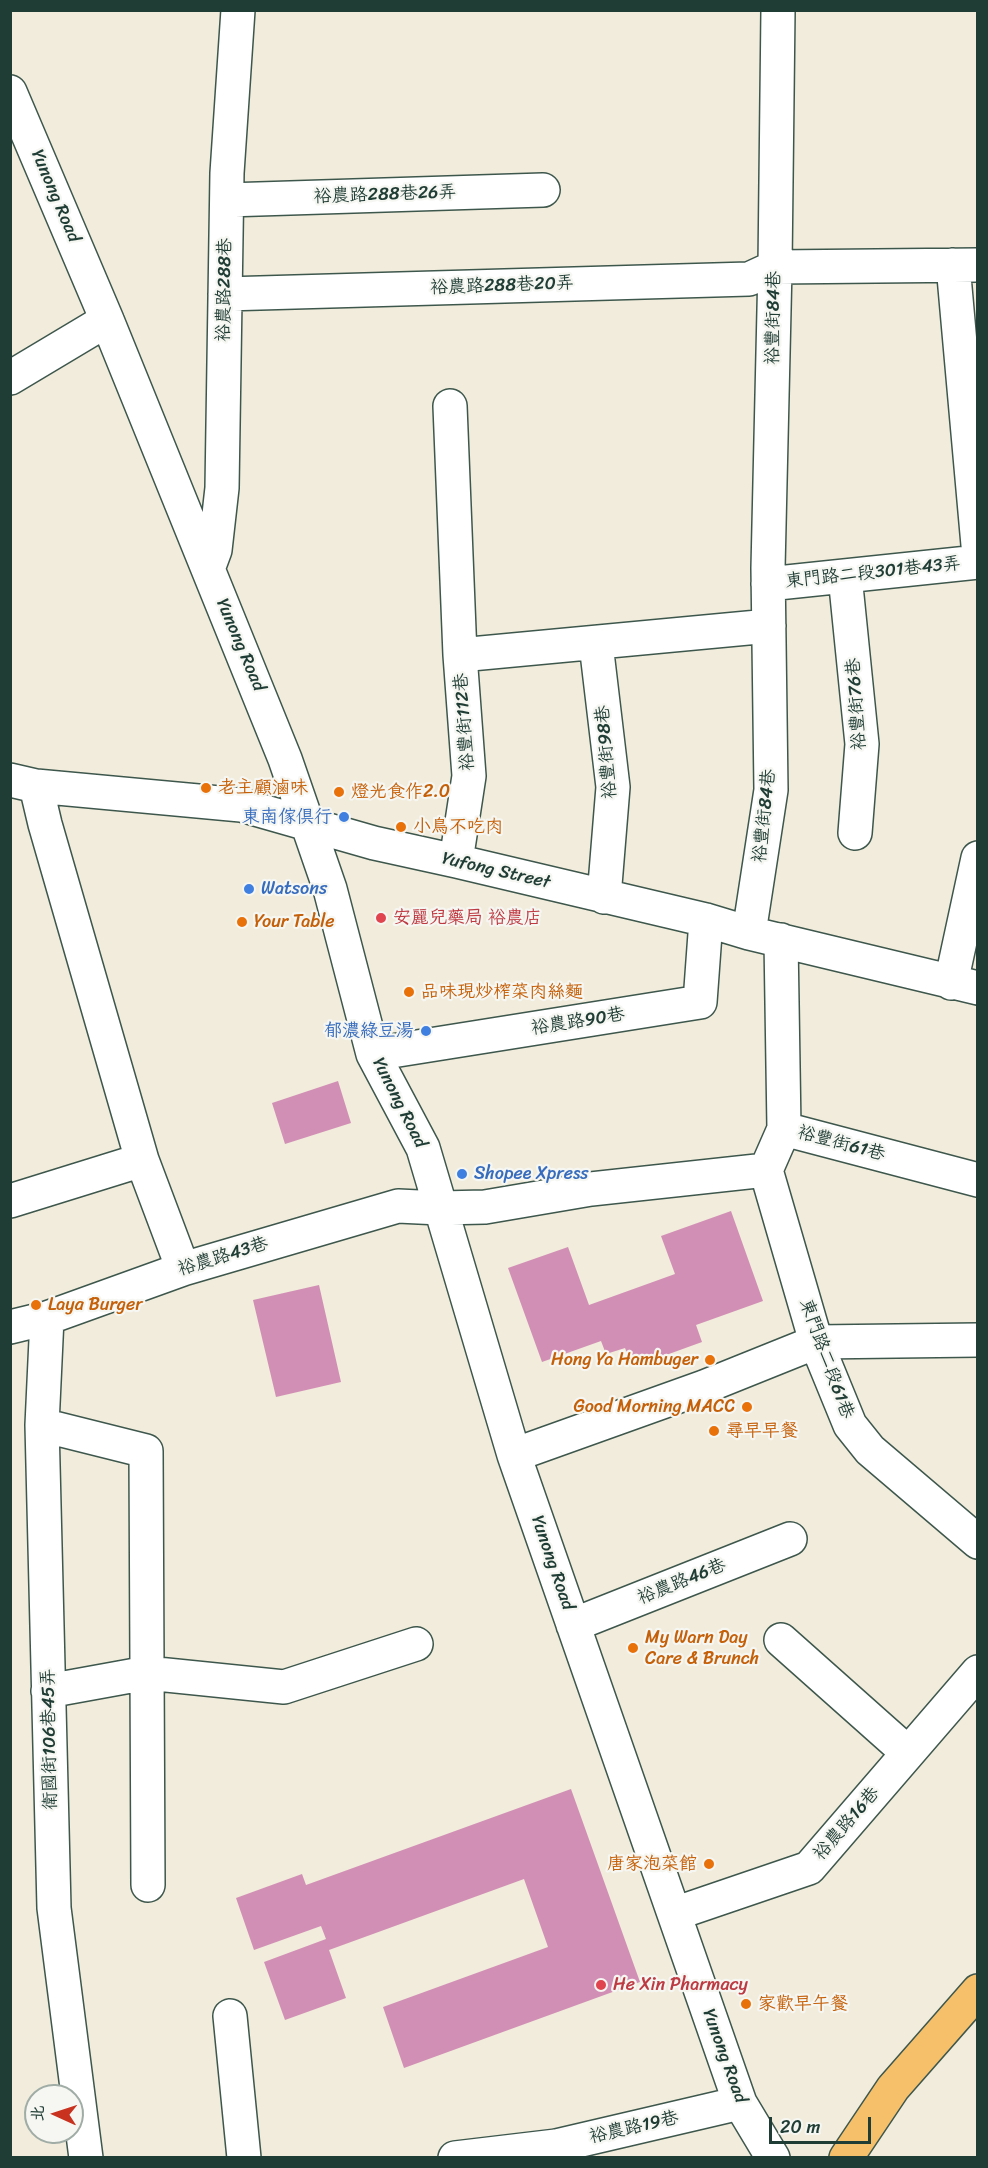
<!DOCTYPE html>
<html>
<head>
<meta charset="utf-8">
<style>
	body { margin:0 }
	#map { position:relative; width:988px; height:2168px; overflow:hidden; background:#f1ecdb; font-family:Sriracha,"LXGW WenKai TC",sans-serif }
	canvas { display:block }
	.frame { position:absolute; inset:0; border:12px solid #1f3d34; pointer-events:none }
	.north { position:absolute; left:24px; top:2084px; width:60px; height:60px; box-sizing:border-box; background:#f6f6f2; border:2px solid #a0aca6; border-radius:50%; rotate:273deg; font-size:16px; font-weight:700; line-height:24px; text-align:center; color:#1f3d34 }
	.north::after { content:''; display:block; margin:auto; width:21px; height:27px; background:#c8321e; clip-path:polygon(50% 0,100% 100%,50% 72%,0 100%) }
	.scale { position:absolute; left:769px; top:2117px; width:102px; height:27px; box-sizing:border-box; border:3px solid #1f3d34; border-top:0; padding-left:8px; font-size:18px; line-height:21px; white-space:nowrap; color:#1f3d34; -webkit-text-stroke:4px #f6f6f2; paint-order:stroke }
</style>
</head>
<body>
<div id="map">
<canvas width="988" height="2168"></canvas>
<div class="frame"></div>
<div class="north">北</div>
<div class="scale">20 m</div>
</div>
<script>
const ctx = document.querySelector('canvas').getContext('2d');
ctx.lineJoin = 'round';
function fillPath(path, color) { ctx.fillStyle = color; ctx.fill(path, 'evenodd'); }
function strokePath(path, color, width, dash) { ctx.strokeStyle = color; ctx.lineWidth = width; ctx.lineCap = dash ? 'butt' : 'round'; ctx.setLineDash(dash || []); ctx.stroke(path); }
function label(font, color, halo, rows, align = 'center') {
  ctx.font = font + ' Sriracha,"LXGW WenKai TC",sans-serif'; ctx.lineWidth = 4.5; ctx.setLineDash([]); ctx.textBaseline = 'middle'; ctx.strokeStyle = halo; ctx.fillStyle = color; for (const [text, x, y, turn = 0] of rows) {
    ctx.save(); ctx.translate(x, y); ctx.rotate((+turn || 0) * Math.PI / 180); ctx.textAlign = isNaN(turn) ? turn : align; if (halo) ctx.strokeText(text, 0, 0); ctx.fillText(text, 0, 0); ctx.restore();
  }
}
fillPath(new Path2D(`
	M338 1081 351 1123 285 1144 272 1103Z
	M731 1211 763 1301 696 1325 702 1342 633 1367 625 1348 606 1354 601 1341 542 1362 508 1268 568 1247 589 1305 675 1274 661 1236Z
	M319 1285 341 1382 276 1397 253 1300Z
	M571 1789 640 1982 404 2068 383 2007 548 1947 524 1879 329 1950 346 1998 285 2020 264 1962 326 1939 321 1926 254 1950 236 1898 302 1874 306 1885Z`), '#d28fb5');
const minor = new Path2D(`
	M10 92 107 320 285 759 330 889 373 1054 423 1148 514 1455 740 2103 773 2158
	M227 200 543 190
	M953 265 978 545
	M225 294 749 279 775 267 978 265
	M10 378 107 320
	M450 406 460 655 469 776 456 861
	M208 569 215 550 222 488 227 173 238 10
	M845 576 862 744 855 833
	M768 584 978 562
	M596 644 613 787 604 897
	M460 655 769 626
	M10 780 36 786 241 805 374 843 456 861 706 920 749 933 978 988
	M749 933 771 790 768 568 775 267 778 10
	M781 940 784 1129 766 1170 816 1342 850 1425 870 1450 978 1542
	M951 983 978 858
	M373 1054 700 1002 706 920
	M784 1129 978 1180
	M142 1160 183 1269
	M10 1201 142 1160 45 824 36 786
	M47 1318 42 1425 54 1908 86 2158
	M10 1327 47 1318 183 1269 398 1206 440 1208 485 1207 591 1189 766 1170
	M42 1425 146 1451 148 1885
	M514 1455 704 1387 816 1342 978 1340
	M573 1625 790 1539
	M781 1640 908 1753
	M48 1691 147 1673 284 1687 416 1644
	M674 1914 809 1868 978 1672
	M230 2016 244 2158
	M455 2158 556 2146 740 2103`);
const major = new Path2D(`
	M846 2158 893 2088 978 1991`);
strokePath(minor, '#3e574d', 36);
strokePath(major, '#3e574d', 36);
strokePath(minor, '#fff', 33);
strokePath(major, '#f6c06b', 33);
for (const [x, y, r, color] of [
	[206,788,6,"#e8710a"],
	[339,792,6,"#e8710a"],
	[344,817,6,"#3f7fe0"],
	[401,827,6,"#e8710a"],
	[249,889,6,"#3f7fe0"],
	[381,918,6,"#e0444e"],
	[242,922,6,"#e8710a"],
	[409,992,6,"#e8710a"],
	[426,1031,6,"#3f7fe0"],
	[462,1174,6,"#3f7fe0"],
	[36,1305,6,"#e8710a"],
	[710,1360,6,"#e8710a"],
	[747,1407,6,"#e8710a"],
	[714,1431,6,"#e8710a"],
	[633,1648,6,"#e8710a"],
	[709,1864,6,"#e8710a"],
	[601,1985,6,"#e0444e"],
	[746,2004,6,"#e8710a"]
]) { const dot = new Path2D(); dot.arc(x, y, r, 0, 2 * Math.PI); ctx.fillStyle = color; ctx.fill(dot); strokePath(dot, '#f6f6f2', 2); }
label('18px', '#1f3d34', '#f6f6f2', [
	["裕農路288巷26弄",385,195,-2],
	["Yunong Road",55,196,67],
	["裕農路288巷20弄",502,286,-2],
	["裕農路288巷",225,290,-89],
	["裕豐街84巷",774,318,-89],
	["東門路二段301巷43弄",873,573,-6],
	["Yunong Road",240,645,67],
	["裕豐街76巷",857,704,-94],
	["裕豐街112巷",465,722,-94],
	["裕豐街98巷",607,752,-95],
	["裕豐街84巷",765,816,-84],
	["Yufong Street",496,871,13],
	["裕農路90巷",578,1022,-9],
	["Yunong Road",399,1103,63],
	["裕豐街61巷",841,1144,15],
	["裕農路43巷",223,1257,-17],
	["東門路二段61巷",826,1359,70],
	["Yunong Road",552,1563,71],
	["裕農路46巷",682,1582,-22],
	["衛國街106巷45弄",50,1739,-91],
	["裕農路16巷",847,1824,-49],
	["Yunong Road",724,2056,70],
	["裕農路19巷",634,2128,-13]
]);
label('18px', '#c56008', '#f6f6f2', [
	["老主顧滷味",218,788],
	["燈光食作2.0",351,792],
	["小鳥不吃肉",413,827],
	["Your Table",254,922],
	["品味現炒榨菜肉絲麵",421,992],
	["Laya Burger",48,1305],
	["Hong Ya Hambuger",698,1360,"right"],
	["Good Morning MACC",735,1407,"right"],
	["尋早早餐",726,1431],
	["My Warn Day",645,1638],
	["Care & Brunch",645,1659],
	["唐家泡菜館",697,1864,"right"],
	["家歡早午餐",758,2004]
], 'left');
label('18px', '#366cbe', '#f6f6f2', [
	["東南傢俱行",332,817],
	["Watsons",261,889,"left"],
	["郁濃綠豆湯",414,1031],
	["Shopee Xpress",474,1174,"left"]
], 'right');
label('18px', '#be3a42', '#f6f6f2', [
	["安麗兒藥局 裕農店",393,918],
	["He Xin Pharmacy",613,1985]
], 'left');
</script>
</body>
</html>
